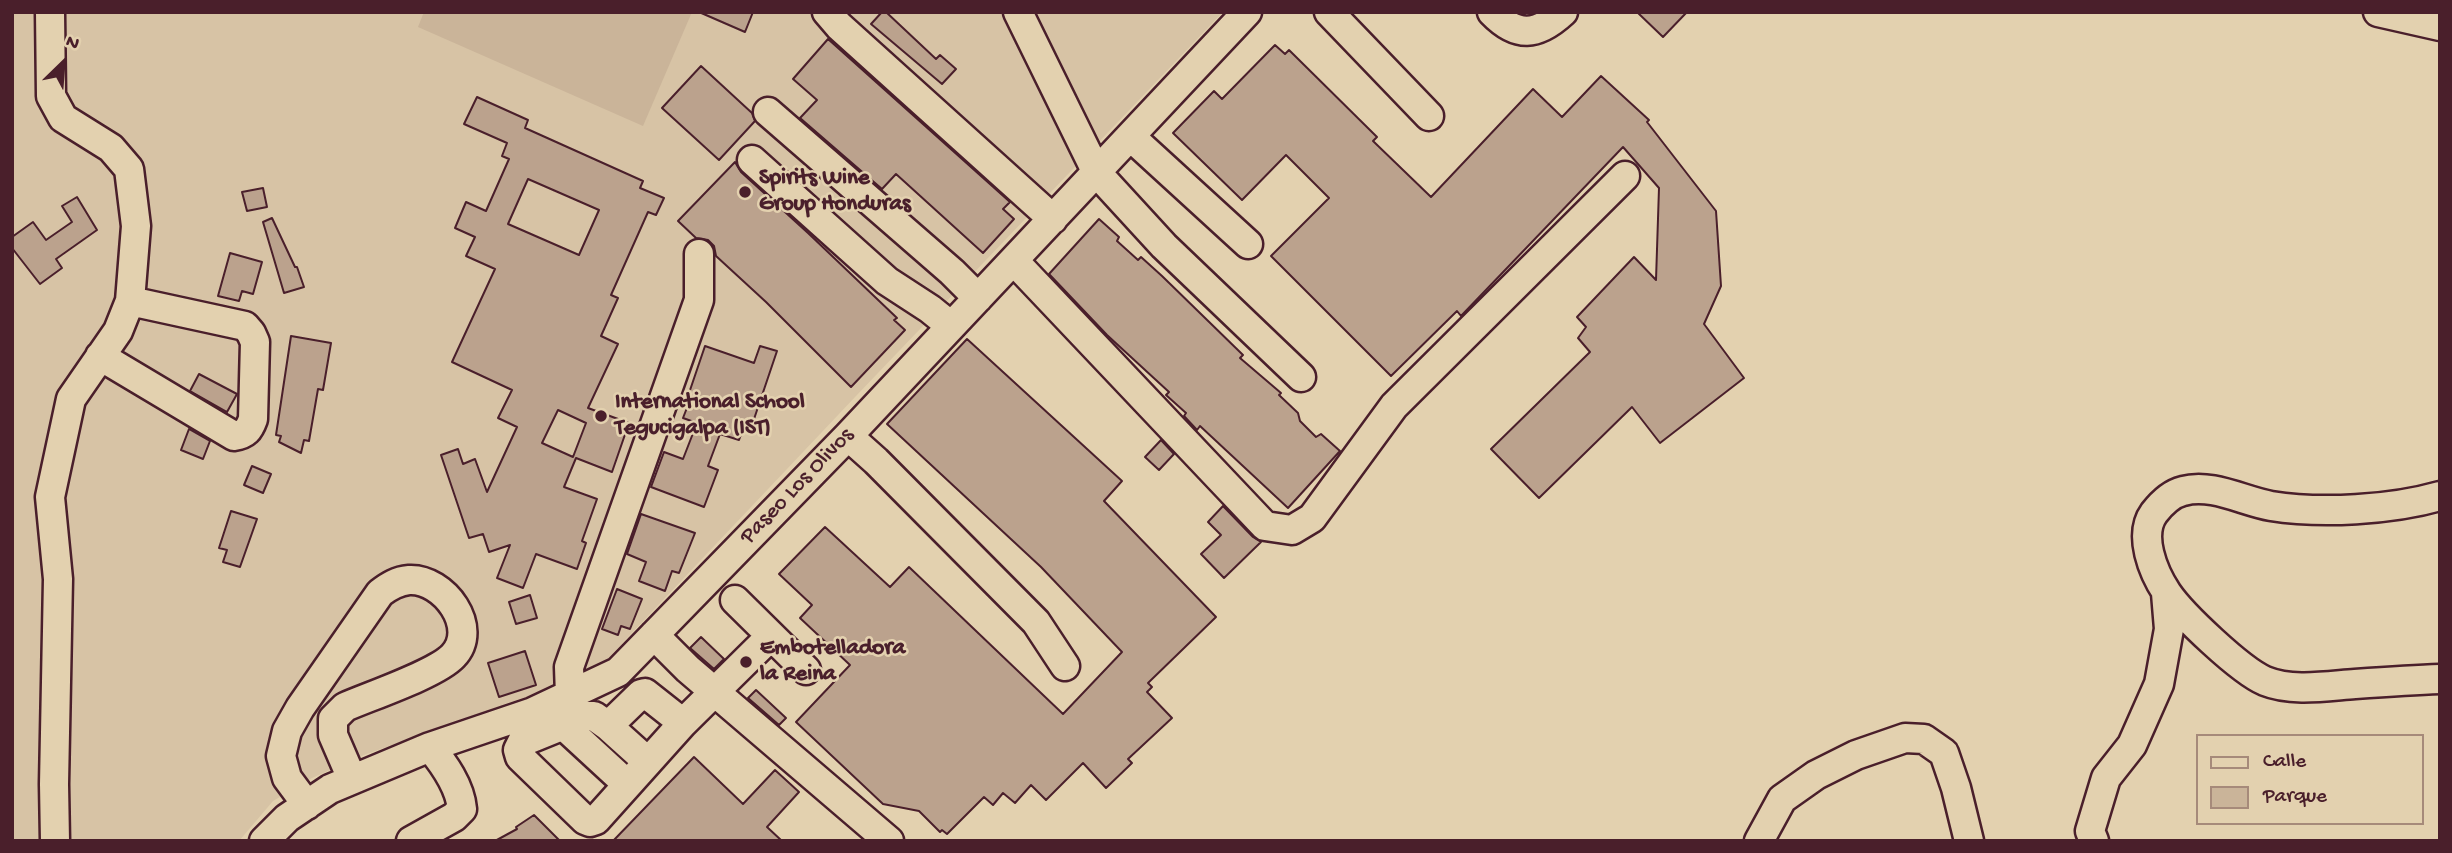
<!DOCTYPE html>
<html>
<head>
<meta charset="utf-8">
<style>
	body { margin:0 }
	#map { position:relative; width:2452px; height:853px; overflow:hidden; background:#e3d1af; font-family:"Gochi Hand",sans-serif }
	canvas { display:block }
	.frame { position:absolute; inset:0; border:14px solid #4a1f2b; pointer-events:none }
	.legend { position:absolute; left:2196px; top:734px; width:228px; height:91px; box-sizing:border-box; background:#e3d1af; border:2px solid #a68a7a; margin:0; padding:9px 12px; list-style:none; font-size:21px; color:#4a1f2b }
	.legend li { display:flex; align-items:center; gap:14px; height:35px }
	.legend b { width:35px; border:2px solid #a68a7a }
	.north { position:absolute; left:28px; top:28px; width:70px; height:70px; -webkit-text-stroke:5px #e3d1af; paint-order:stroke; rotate:25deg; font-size:19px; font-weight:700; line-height:28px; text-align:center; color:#4a1f2b }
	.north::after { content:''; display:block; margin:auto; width:24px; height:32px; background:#4a1f2b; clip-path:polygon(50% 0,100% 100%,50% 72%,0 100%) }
</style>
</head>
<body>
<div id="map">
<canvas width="2452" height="853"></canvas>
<div class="frame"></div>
<ul class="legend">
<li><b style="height:9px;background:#e3d1af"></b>Calle</li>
<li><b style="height:19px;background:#cab499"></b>Parque</li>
</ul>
<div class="north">N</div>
</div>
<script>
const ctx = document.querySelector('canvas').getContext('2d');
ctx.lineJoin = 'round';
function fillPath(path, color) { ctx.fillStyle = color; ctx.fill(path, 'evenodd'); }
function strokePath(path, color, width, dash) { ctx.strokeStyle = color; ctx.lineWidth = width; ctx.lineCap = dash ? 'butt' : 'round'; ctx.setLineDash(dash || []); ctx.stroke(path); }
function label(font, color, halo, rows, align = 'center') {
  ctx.font = font + ' "Gochi Hand",sans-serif'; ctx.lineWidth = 5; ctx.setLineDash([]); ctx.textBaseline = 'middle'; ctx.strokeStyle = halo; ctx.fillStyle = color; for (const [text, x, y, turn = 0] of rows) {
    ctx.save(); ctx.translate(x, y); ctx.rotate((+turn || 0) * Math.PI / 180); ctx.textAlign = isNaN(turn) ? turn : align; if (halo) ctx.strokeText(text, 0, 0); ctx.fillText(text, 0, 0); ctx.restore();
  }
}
fillPath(new Path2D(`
	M12 12H1223L856 396 595 672 364 755 312 778 273 801 239 841H12Z`), '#d7c3a5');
fillPath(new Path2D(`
	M424 12H692L643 126 418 27Z`), '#cab499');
const building = new Path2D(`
	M699 12H753L745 32Z
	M882 12H886L936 59 940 55 956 69 942 84 871 24Z
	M1637 12H1687L1663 37Z
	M828 39 1010 202 1003 209 1014 219 983 253 896 174 882 189 800 118 817 100 793 79Z
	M1275 45 1285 54 1289 50 1377 137 1373 141 1431 197 1533 89 1562 117 1601 76 1649 120 1647 122 1716 211 1721 286 1704 324 1744 378 1660 443 1632 407 1539 498 1491 449 1590 352 1578 338 1586 327 1577 317 1634 257 1656 280 1659 188 1623 147 1461 316 1457 311 1391 376 1271 256 1329 198 1286 155 1242 200 1173 133 1214 91 1222 99Z
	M701 66 752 113 755 121 719 160 662 108Z
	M477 97 528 120 525 128 643 181 640 188 664 198 656 215 648 212 611 295 618 298 601 336 618 344 588 408 629 423 612 472 576 458 564 487 597 499 582 541 586 543 577 569 536 554 523 588 497 578 510 545 489 552 483 534 469 538 441 455 458 449 463 464 475 459 487 492 517 427 498 418 512 390 452 362 495 269 466 256 475 237 455 228 466 202 486 211 509 159 502 156 507 143 464 124ZM528 179 599 210 579 255 508 224ZM558 410 586 423 573 457 542 443Z
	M735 162 741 172 808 233 897 318 894 320 905 330 851 387 766 302 716 256 714 246 708 240 696 238 678 221Z
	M263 188 267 207 247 211 242 192Z
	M77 197 97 230 56 259 62 268 40 284 12 248V237L33 222 46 240 72 222 62 206Z
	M272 218 295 267H297L304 287 284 293 263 222Z
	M1099 219 1119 237 1117 241 1138 260 1141 257 1162 276 1243 355 1240 358 1281 393 1279 395 1298 413 1300 421 1316 437 1321 434 1340 451 1288 508 1200 426 1197 430 1184 416 1186 413 1166 395 1169 392 1107 335 1049 274Z
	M230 253 262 262 253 294 242 291 239 301 218 296Z
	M291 336 331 343 323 390 318 389 309 441 304 440 301 453 279 442 281 436 276 435Z
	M967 339 1122 481 1104 501 1216 617 1148 683 1152 687 1147 692 1172 718 1128 759 1132 763 1106 788 1083 763 1046 800 1031 785 1015 803 1003 793 993 805 984 797 947 834 942 830 940 832 919 811 883 804 796 722 850 665 800 618 812 605 779 574 825 527 890 587 909 567 1063 714 1122 652 1041 567 887 424Z
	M705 346 754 363 760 346 777 351 752 425 745 423 739 440 720 434 708 466 718 470 704 507 651 487 664 452 683 459 697 423 683 418 690 400 687 399Z
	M199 374 237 394 227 412 190 391Z
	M189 429 210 441 203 459 181 450Z
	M1161 440 1174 454 1159 470 1145 457Z
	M252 466 271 474 263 493 244 485Z
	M1223 506 1253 537 1261 542 1224 578 1201 554 1221 535 1208 522Z
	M231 511 257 519 240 567 223 562 227 550 219 548Z
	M641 514 695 533 679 573 672 571 665 591 639 581 646 562 627 554Z
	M617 589 642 599 630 629 621 626 618 635 602 629Z
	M530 595 537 618 516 624 509 602Z
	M701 637 724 659 714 669 690 648Z
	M525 651 536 685 499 697 488 663Z
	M756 690 786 718 779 725 748 698Z
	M694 757 743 804 775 770 799 792 767 827 782 841H613Z
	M534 815 560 841H495L517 829 516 827Z`);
fillPath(building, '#bba28d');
strokePath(building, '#4a1f2b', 2);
const minor = new Path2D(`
	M50 12 51 96 63 118 111 148 129 169 136 226 130 301 118 331 71 399 50 497 58 579 54 784 55 841
	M827 12 839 26 1053 219
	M1018 12 1097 173 1164 246 1301 377
	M1329 12 1429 116
	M1492 12C1517 38 1537 36 1563 12
	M2378 12 2440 26
	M768 112 952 272 978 298
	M1131 137 1248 244
	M752 160 887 281 930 309 951 326
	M1014 261 1265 526 1292 530 1312 518 1394 406 1625 176
	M100 356 234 436C246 434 249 430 253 419L255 342 251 333 245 326 130 301
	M848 436 876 461 1036 622 1065 666
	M2440 496C2391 510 2321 514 2271 506 2243 501 2212 483 2183 491 2171 494 2161 504 2154 513 2138 535 2153 572 2167 593 2182 615 2240 670 2265 681 2292 692 2327 686 2355 684 2383 682 2411 680 2440 679
	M735 600 806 670
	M654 635 688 669 889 841
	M570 696 569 667 699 300V254
	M683 723 645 693 641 694 608 726 594 716H586L522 742 518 750 520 757 585 820 590 822 596 820 683 723 771 636
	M563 725 627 784
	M608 726 648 762
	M307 805 287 778 281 756 287 731 300 708 380 593C389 586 397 581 409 580 444 578 480 628 453 656 436 674 370 696 345 707L333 719V735L352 779
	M264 841 287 818 330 789 430 747 533 712 618 672 848 436 1247 12
	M411 841 454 817 462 809C460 786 444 764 430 747
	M1759 841 1782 799 1816 775 1856 755 1905 738 1924 739 1944 753 1956 788 1969 841
	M2094 841 2090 831 2106 778 2132 745 2159 684 2169 629 2166 593`);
strokePath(minor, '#4a1f2b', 33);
strokePath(minor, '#e3d1af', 28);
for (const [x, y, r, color] of [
	[745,192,7,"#4a1f2b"],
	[601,416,7,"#4a1f2b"],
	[746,662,7,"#4a1f2b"]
]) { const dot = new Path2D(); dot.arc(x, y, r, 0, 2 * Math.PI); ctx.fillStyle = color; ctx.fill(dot); strokePath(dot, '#e3d1af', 2.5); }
label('bold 23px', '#4a1f2b', '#e3d1af', [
	["Spirits Wine",759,179],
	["Group Honduras",759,205],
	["International School",615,403],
	["Tegucigalpa (IST)",615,429],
	["Embotelladora",760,649],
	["la Reina",760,675]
], 'left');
label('23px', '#4a1f2b', '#e3d1af', [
	["Paseo Los Olivos",798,487,-46]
]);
</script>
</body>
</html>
